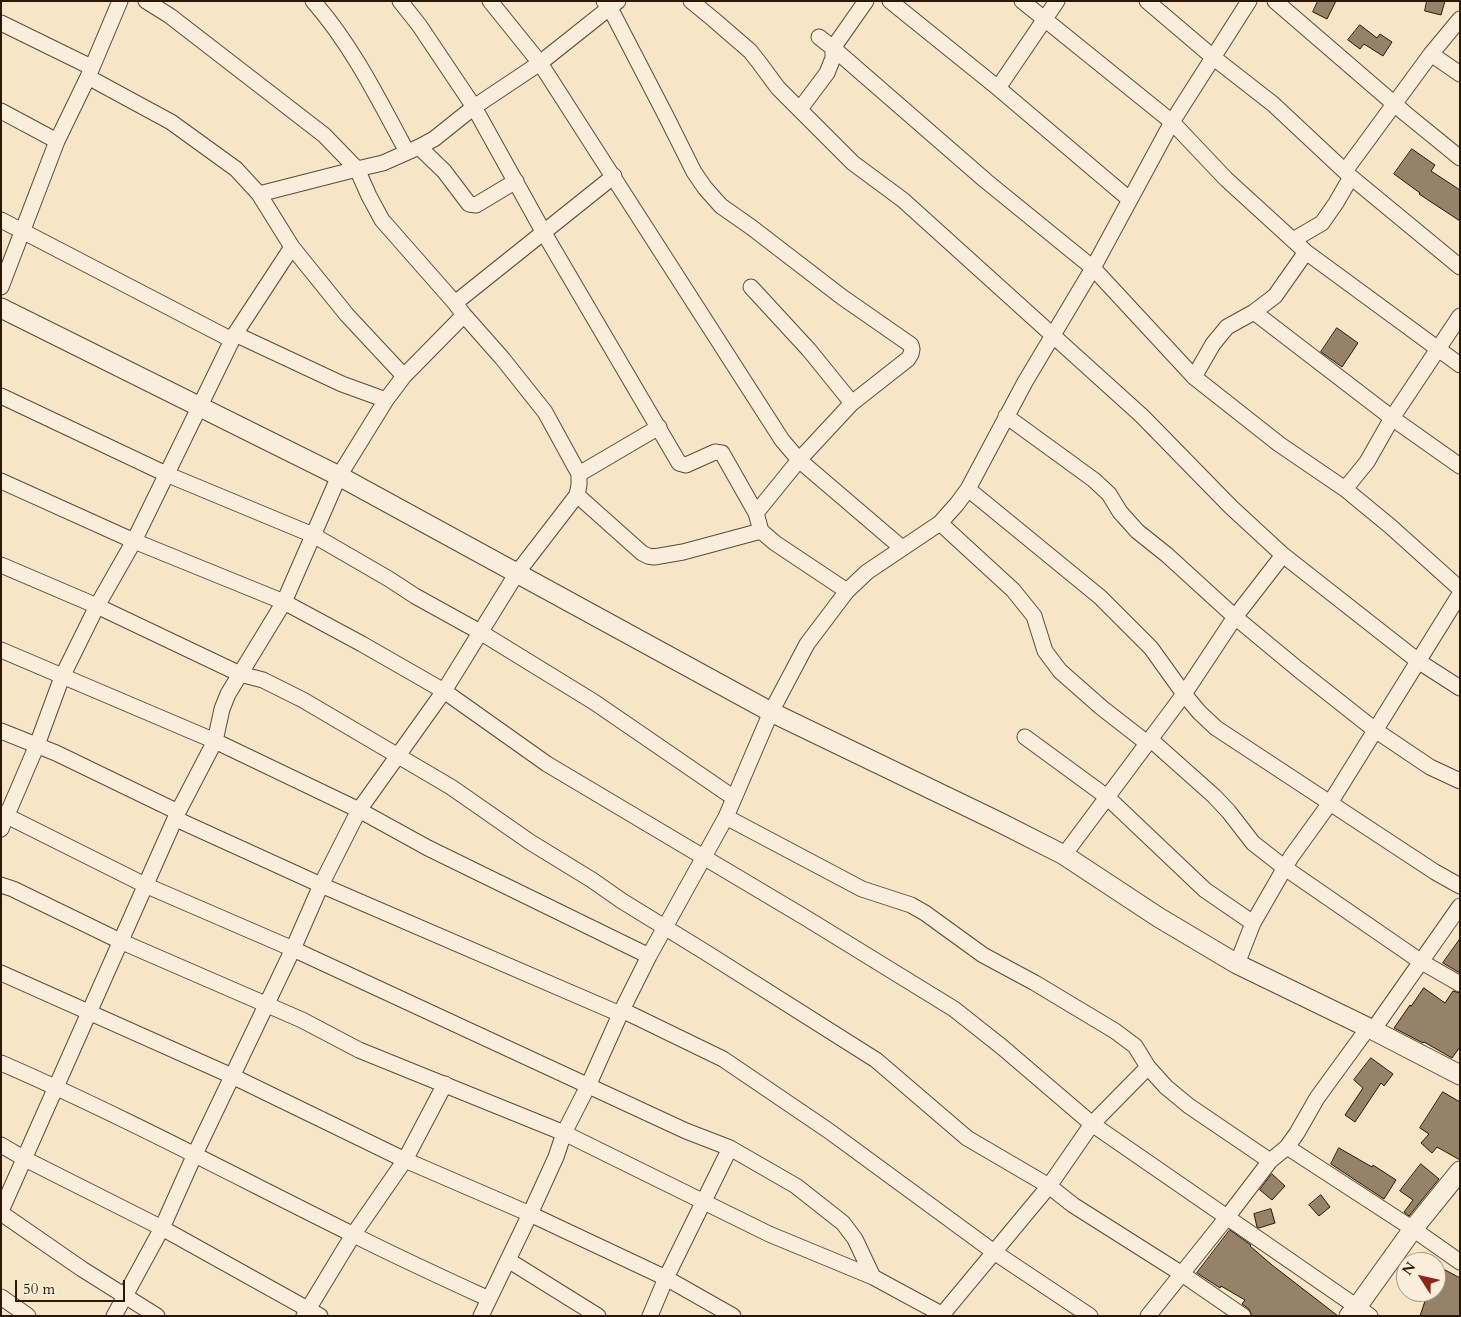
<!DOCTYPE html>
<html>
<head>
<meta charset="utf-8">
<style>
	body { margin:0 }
	#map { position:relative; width:1461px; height:1317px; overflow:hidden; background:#f6e5c7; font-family:Cardo,serif }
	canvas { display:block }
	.frame { position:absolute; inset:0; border:2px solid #2c1604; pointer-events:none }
	.north { position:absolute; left:1396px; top:1252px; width:50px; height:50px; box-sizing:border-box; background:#f9eedb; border:1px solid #a79885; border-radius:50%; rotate:305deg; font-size:14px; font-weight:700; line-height:20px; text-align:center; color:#2c1604 }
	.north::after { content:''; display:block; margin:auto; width:18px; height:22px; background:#8f2418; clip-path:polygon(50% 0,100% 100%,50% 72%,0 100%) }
	.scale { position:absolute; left:15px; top:1280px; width:110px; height:22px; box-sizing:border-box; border:2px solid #2c1604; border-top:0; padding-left:6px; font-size:15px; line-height:18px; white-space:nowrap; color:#2c1604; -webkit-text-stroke:4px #f9eedb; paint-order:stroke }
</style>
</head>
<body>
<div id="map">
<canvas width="1461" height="1317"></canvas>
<div class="frame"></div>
<div class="north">N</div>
<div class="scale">50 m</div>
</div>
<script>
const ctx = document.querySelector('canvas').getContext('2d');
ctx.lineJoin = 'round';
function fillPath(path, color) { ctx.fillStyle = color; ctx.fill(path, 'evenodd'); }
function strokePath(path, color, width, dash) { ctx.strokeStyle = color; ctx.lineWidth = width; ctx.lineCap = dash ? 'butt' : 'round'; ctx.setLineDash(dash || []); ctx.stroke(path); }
const building = new Path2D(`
	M1318 1H1336L1327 19 1313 12Z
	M1427 1H1445L1441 15 1425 11Z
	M1360 25 1377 38 1380 34 1392 42 1383 56 1364 44 1360 49 1348 40Z
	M1412 149 1435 165 1431 171 1460 190V221L1419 194 1420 193 1394 174Z
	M1337 328 1358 343 1342 367 1321 352Z
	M1460 939V973L1443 963Z
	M1424 988 1445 1003 1453 991 1460 993V1047L1452 1058 1424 1042 1423 1043 1394 1028 1410 1005 1411 1006Z
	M1371 1058 1393 1074 1384 1086 1381 1083 1355 1122 1345 1115 1363 1088 1354 1080Z
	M1443 1092 1460 1102V1160L1437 1147 1432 1153 1421 1143 1429 1134 1420 1128Z
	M1339 1148 1372 1167 1373 1165 1396 1180 1384 1199 1331 1164Z
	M1421 1164 1439 1179 1409 1216 1404 1212 1413 1200 1400 1191Z
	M1272 1174 1285 1186 1272 1200 1260 1190Z
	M1321 1195 1330 1207 1319 1216 1309 1205Z
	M1271 1209 1275 1223 1259 1228 1257 1227 1254 1214Z
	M1230 1230 1251 1245 1250 1246 1272 1265 1338 1316H1252L1249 1309 1242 1304 1245 1300 1221 1286 1220 1288 1197 1273Z
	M1436 1265 1460 1278V1316H1420L1428 1292H1436Z`);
fillPath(building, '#958269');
strokePath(building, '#2c1604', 1);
const minor = new Path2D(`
	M313 1C352 45 379 100 407 152
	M400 1 419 25 474 107 544 233 679 463 686 465 715 452 722 453 756 513 761 531 775 543 847 591
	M490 1 540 63 782 440 799 460 902 548
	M604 1 610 8 666 116 694 172 705 188 721 206 751 227 842 297 911 345 912 349 911 354 908 359 852 403 799 460 756 513
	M691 1 713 19 750 51 758 61 778 88 853 163 903 200 1142 416 1231 507 1283 555 1418 661 1460 688
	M890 1 998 88 1129 199
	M1022 1 1172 122 1226 179 1306 252 1460 365
	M1147 1 1214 58 1273 104 1351 177 1460 267
	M1275 1 1406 114 1460 158
	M1 23 91 67
	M819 37 833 48 986 181 1093 268 1194 377 1279 444 1345 489 1390 526 1460 589
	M1431 54 1460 74
	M88 77 171 122 236 169 259 194 292 247 347 315 404 376
	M998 88 1057 1
	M800 109 827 73 833 58V48L866 1
	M1 111 57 141
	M419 147 444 171 469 204 476 205 516 181
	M1345 171 1431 54 1460 19
	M259 194 357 169 383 163 419 147 434 139 474 107 540 63 618 1
	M1 220 232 340
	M1293 240 1322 223 1336 203 1351 177
	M1 287 57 141 88 77 120 1
	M751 287 809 350 852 403
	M455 303 614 176
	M1254 312 1392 418 1460 466
	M235 334 342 384 386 400
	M1194 377 1213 344 1227 327 1254 312 1275 296 1306 252
	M1 396 166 474 313 535 389 579 415 596 480 632 594 702 734 798
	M1006 416 1094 480 1109 494 1120 512 1137 531 1167 555 1235 617 1299 670 1375 730 1430 767 1460 781
	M579 474 659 427
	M1 481 134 541 284 602 362 644 444 691 547 764 806 918 954 1009 1002 1047 1092 1124 1370 1316
	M968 489 1100 597 1151 648 1184 694 1199 712 1216 728 1435 872 1460 886
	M1345 489 1367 462 1392 418 1460 316
	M577 495 642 553 648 556 654 557 683 552 761 531
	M940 523 1013 590 1034 616 1045 651 1060 671 1102 708 1147 743
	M1 565 97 606 240 674 263 680 303 700 451 787 530 842 592 880 622 901 705 952 876 1060 967 1138 1049 1186 1073 1205 1182 1274 1243 1316
	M1 650 215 741 359 810 428 848 649 956
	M1 731 56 753 178 812
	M1025 737 1107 797 1205 890 1253 923
	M1150 739 1214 796 1229 812 1253 843 1285 868 1420 961 1460 984
	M1 813 145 885 293 949 686 1131 730 1148 796 1186 843 1223 855 1239 873 1277
	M726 817 862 889 911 905 925 913 983 955 1035 983 1115 1031 1135 1046 1148 1067 1166 1087 1189 1106 1270 1161
	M176 819 321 885 620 1014
	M1 829 37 745 62 677 97 606 134 541 235 334 292 247
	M1064 855 1184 694 1235 617 1283 555
	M1 885 13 889 120 941 302 1020 359 1050 564 1133 769 1234 873 1277 945 1316
	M1237 964 1253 923 1291 857 1330 803 1460 594
	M1 973 232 1076 405 1160 530 1214 666 1278 733 1316
	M622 1010 723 1059 829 1131 994 1252 1090 1316
	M1373 1030 1460 906
	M1 1063C121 1115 235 1176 352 1234 397 1257 443 1278 489 1299
	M1 1145 25 1159 162 1228 320 1316
	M1287 1147 1413 1229 1460 1262
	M1 1211 178 812 215 741 222 709 228 694 284 602 339 476 386 400 404 376 464 315
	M1 1213 82 1269 157 1316
	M508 1260 598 1316
	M1 1297 28 1316
	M114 1316 162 1228 195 1154 293 949 321 885 359 810 444 691 517 573 577 495 579 485V474L545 412 502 358 464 315 455 303 382 220 369 196 357 169 324 135 170 16 146 1
	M304 1316 353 1235 405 1160 445 1084
	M481 1316 530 1214 556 1157 564 1133 588 1086 622 1010 649 956 726 817 771 712 807 644 847 591 867 572 940 523 957 504 968 489 1025 382 1093 268 1172 122 1249 1
	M650 1316 666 1278 730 1148
	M941 1316 1049 1186 1092 1124 1148 1067
	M1148 1316 1228 1216 1270 1161 1287 1147 1297 1133 1317 1098 1368 1028`);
const tertiary = new Path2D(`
	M1 308 339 476 771 712 999 822 1064 855 1158 917 1237 964 1373 1030 1460 1075
	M1349 1316 1357 1307 1413 1229 1460 1171`);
strokePath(minor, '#5e4a35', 17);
strokePath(tertiary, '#5e4a35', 21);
strokePath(minor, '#f9eedb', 15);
strokePath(tertiary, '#f9eedb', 19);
</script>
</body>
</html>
